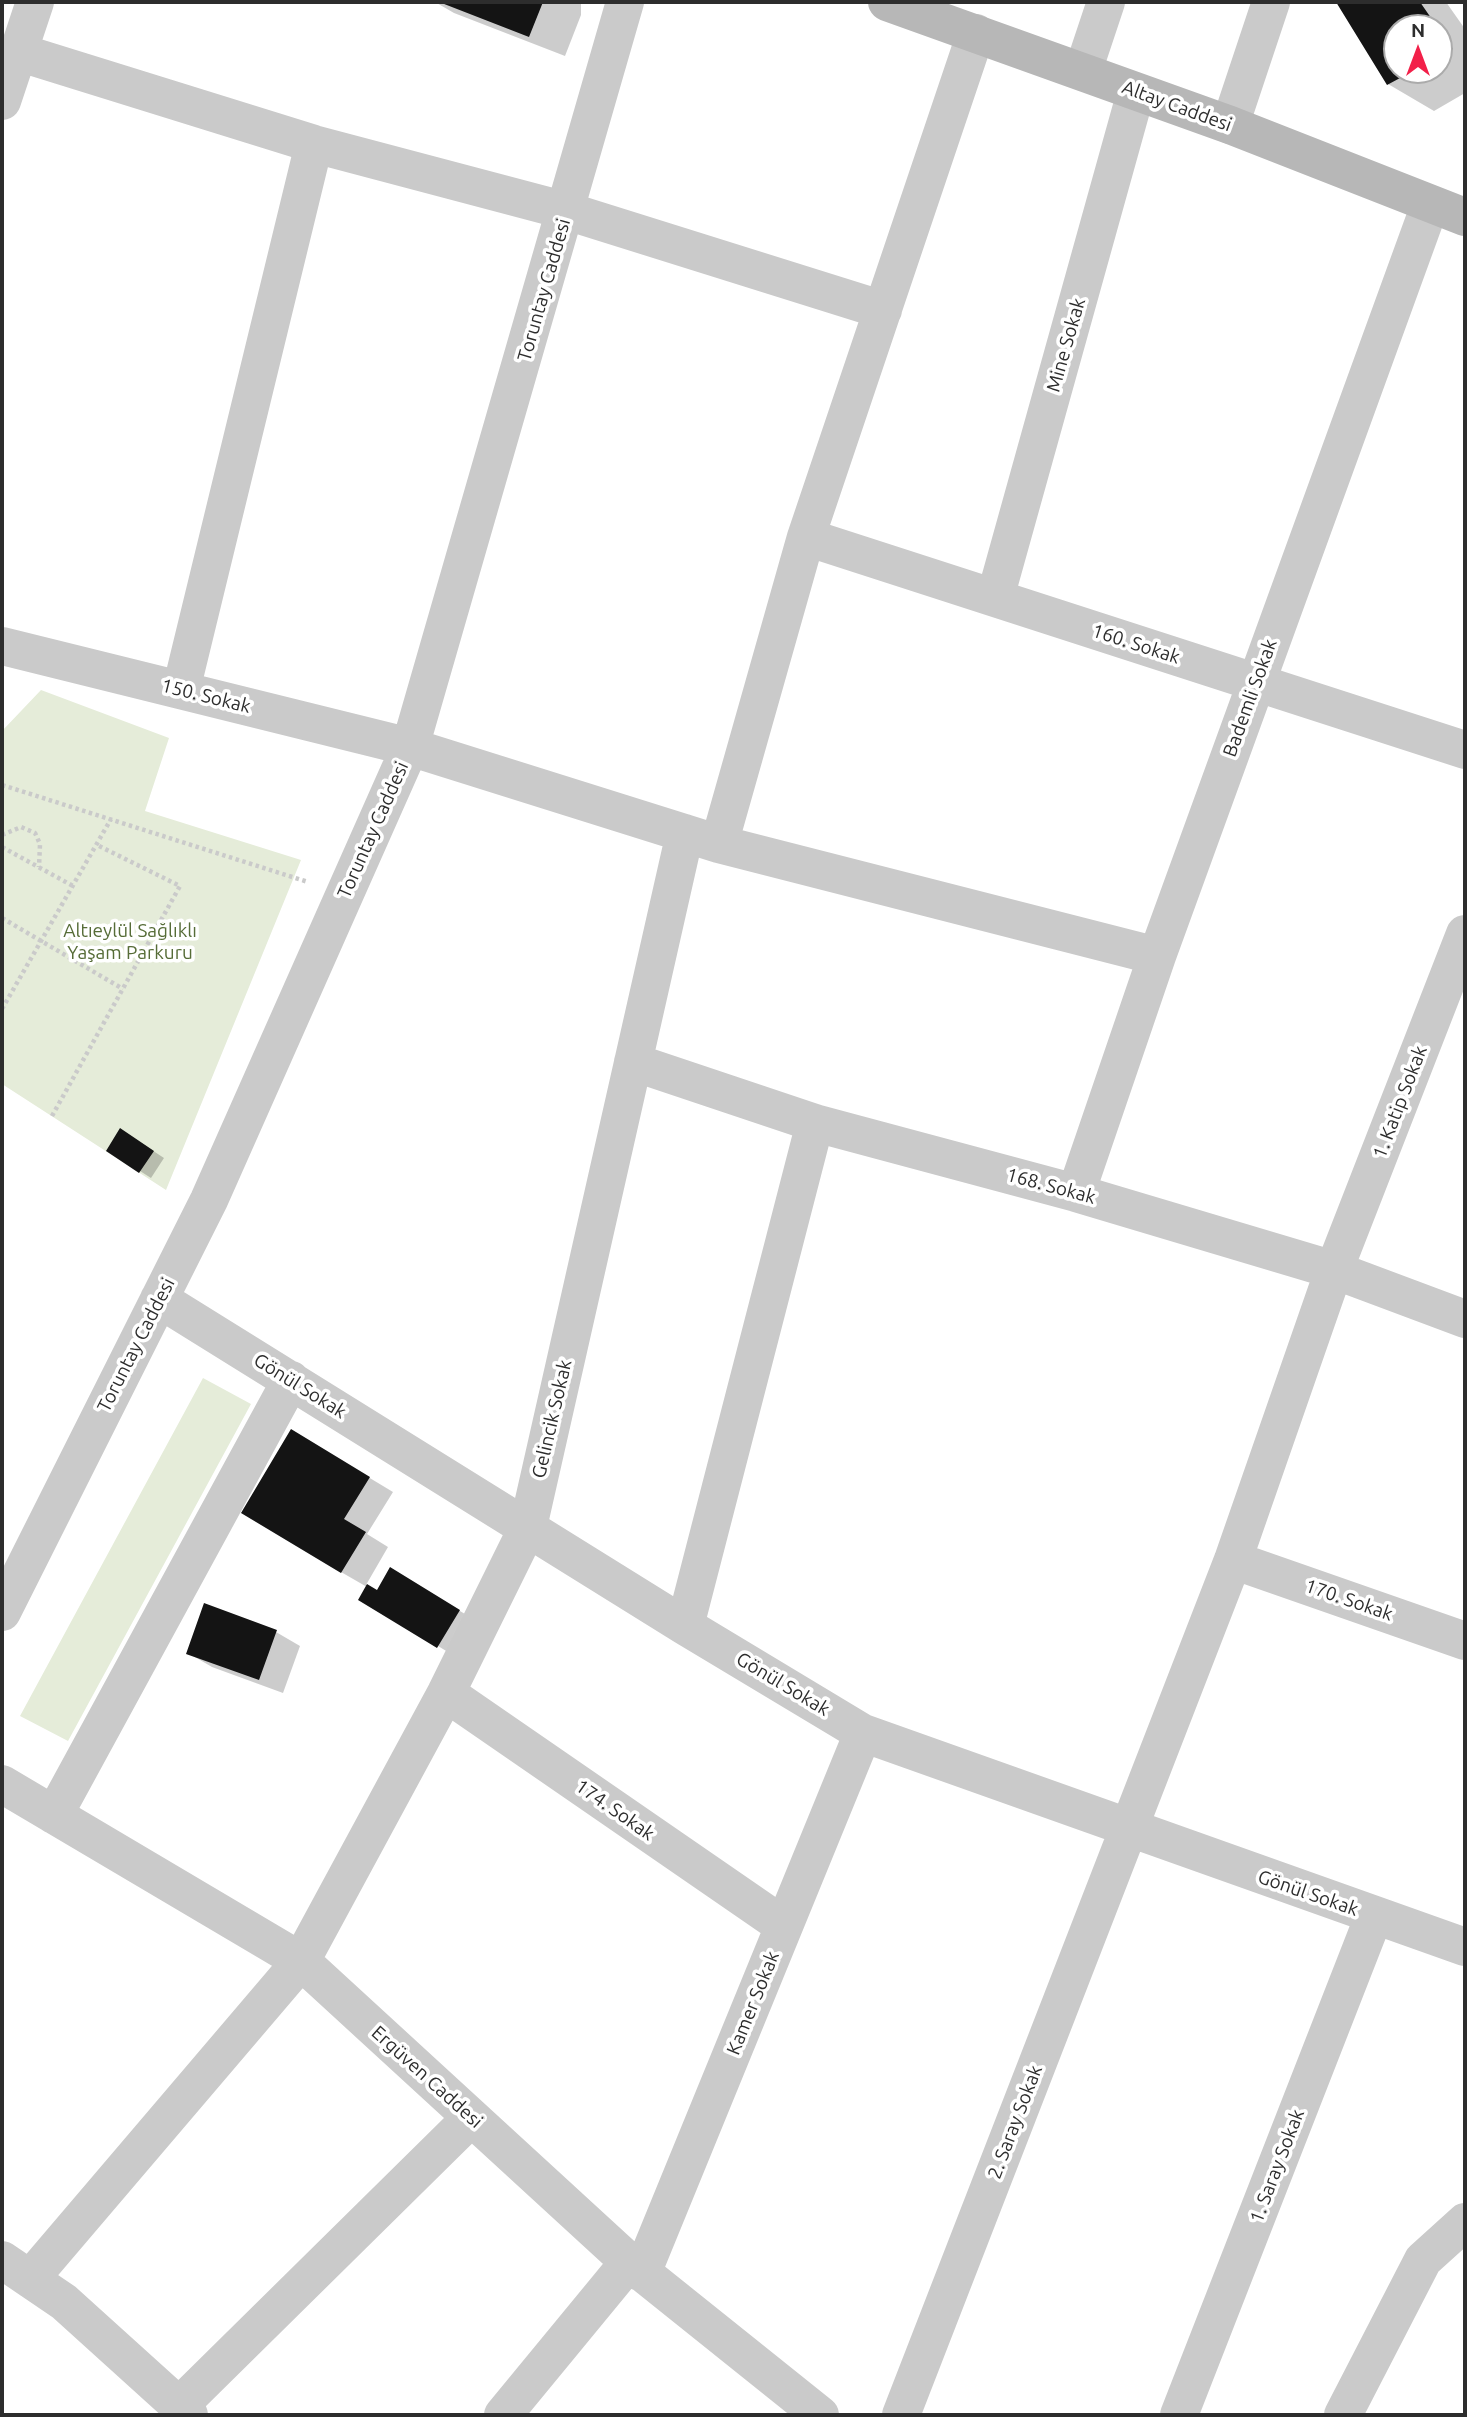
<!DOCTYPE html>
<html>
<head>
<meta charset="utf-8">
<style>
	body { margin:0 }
	#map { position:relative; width:1467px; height:2417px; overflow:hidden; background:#fff; font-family:Ubuntu,sans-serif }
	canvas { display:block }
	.frame { position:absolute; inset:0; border:4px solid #2d2d2d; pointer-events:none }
	.north { position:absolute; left:1383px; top:14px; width:70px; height:70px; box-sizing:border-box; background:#fff; border:2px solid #ababab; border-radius:50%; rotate:0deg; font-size:19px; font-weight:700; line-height:28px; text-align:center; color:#2d2d2d }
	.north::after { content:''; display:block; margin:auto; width:24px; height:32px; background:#f22049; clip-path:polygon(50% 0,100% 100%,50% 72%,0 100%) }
</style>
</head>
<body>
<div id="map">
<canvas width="1467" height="2417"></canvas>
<div class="frame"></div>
<div class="north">N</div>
</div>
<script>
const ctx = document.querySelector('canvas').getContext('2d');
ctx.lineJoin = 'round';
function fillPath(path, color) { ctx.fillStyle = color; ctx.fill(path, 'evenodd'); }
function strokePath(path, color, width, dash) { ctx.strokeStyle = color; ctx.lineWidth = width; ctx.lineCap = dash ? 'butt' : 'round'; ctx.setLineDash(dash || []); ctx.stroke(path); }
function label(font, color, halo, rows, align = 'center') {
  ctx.font = font + ' Ubuntu,sans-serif'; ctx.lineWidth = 7; ctx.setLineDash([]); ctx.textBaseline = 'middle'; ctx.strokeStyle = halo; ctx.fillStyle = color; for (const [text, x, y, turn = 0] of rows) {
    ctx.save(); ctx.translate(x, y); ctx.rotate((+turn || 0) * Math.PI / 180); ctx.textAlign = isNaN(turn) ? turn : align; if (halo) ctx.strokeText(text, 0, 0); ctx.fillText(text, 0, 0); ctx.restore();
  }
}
fillPath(new Path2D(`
	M41 690 169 738 145 811 301 860 166 1190 2 1084V731Z
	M203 1378 251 1404 68 1741 20 1716Z`), '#e5ecd9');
fillPath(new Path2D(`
	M435 2H581V15L565 56 454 13Z
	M1338 2H1446L1465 29V93L1434 111 1388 84ZM1397 28H1439V70H1397Z
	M132 1137 164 1158 151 1178 140 1171Z
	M315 1445 393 1492 367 1534 388 1547 366 1585 378 1592 414 1583 483 1625 461 1660 438 1646 367 1587 341 1572Z
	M205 1606 276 1632 300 1646 283 1693 212 1667 188 1653Z`), '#0003');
fillPath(new Path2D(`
	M439 2H543L529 37Z
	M1336 2H1420L1438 28H1397V70H1415L1387 85Z
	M1439 29 1453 49 1439 57Z
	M120 1128 154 1151 139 1173 106 1151Z
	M291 1429 370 1477 344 1519 366 1532 341 1573 241 1513Z
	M390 1567 460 1610 437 1648 358 1600 367 1584 377 1590Z
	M204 1603 277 1630 259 1680 186 1654Z`), '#141414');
strokePath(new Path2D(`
	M2 785 308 882
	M2 835 21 827 35 833 40 844 39 867
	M2 847 73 886
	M2 918 123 989
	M2 1009 111 819
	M52 1116 180 886 97 845`), '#cacaca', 4.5, [3.5, 3.5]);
strokePath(new Path2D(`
	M18 52 314 144 567 211 883 310
	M1083 71 1106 2
	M2 101 35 2
	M1230 125 1271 2
	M806 537 1465 750
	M995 598 1136 92
	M2 646 410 747 719 844 1157 956
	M181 690 314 144
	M719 844 806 537 976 33
	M633 1062 815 1123 1076 1193 1334 1270 1465 1319
	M1076 1193 1157 956 1430 205
	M159 1299 685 1626 863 1733 1465 1947
	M1233 1560 1465 1641
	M2 1612 209 1200 410 747 625 2
	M685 1626 815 1123
	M446 1693 784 1926
	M2 1784 301 1961 629 2262 820 2415
	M54 1815 291 1380
	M2 2260 64 2302 189 2415
	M642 2273 863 1733
	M30 2279 301 1961 446 1693 528 1527 685 833
	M179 2406 471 2118
	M503 2415 629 2262
	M901 2415 1233 1560 1334 1270 1465 934
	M1179 2415 1374 1916
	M1343 2415 1423 2260 1465 2222`), '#cacaca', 38);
strokePath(new Path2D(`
	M887 2 1230 125 1465 217`), '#b7b7b7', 38);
label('19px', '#2d2d2d', '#fff', [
	["Altay Caddesi",1177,106,20],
	["Toruntay Caddesi",544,290,-74],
	["Mine Sokak",1066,345,-74],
	["160. Sokak",1136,644,18],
	["150. Sokak",206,696,14],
	["Bademli Sokak",1250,698,-70],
	["Toruntay Caddesi",373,830,-66],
	["1. Katip Sokak",1400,1102,-69],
	["168. Sokak",1051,1186,15],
	["Toruntay Caddesi",136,1345,-63],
	["Gönül Sokak",300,1386,32],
	["Gelincik Sokak",552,1419,-77],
	["170. Sokak",1349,1600,19],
	["Gönül Sokak",783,1684,31],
	["174. Sokak",615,1810,35],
	["Gönül Sokak",1308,1893,19],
	["Kamer Sokak",753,2003,-68],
	["Ergüven Caddesi",427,2077,42],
	["2. Saray Sokak",1015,2122,-69],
	["1. Saray Sokak",1277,2166,-69]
]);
label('19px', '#566c37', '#fff', [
	["Altıeylül Sağlıklı",130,931],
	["Yaşam Parkuru",130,953]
]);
</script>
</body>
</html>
